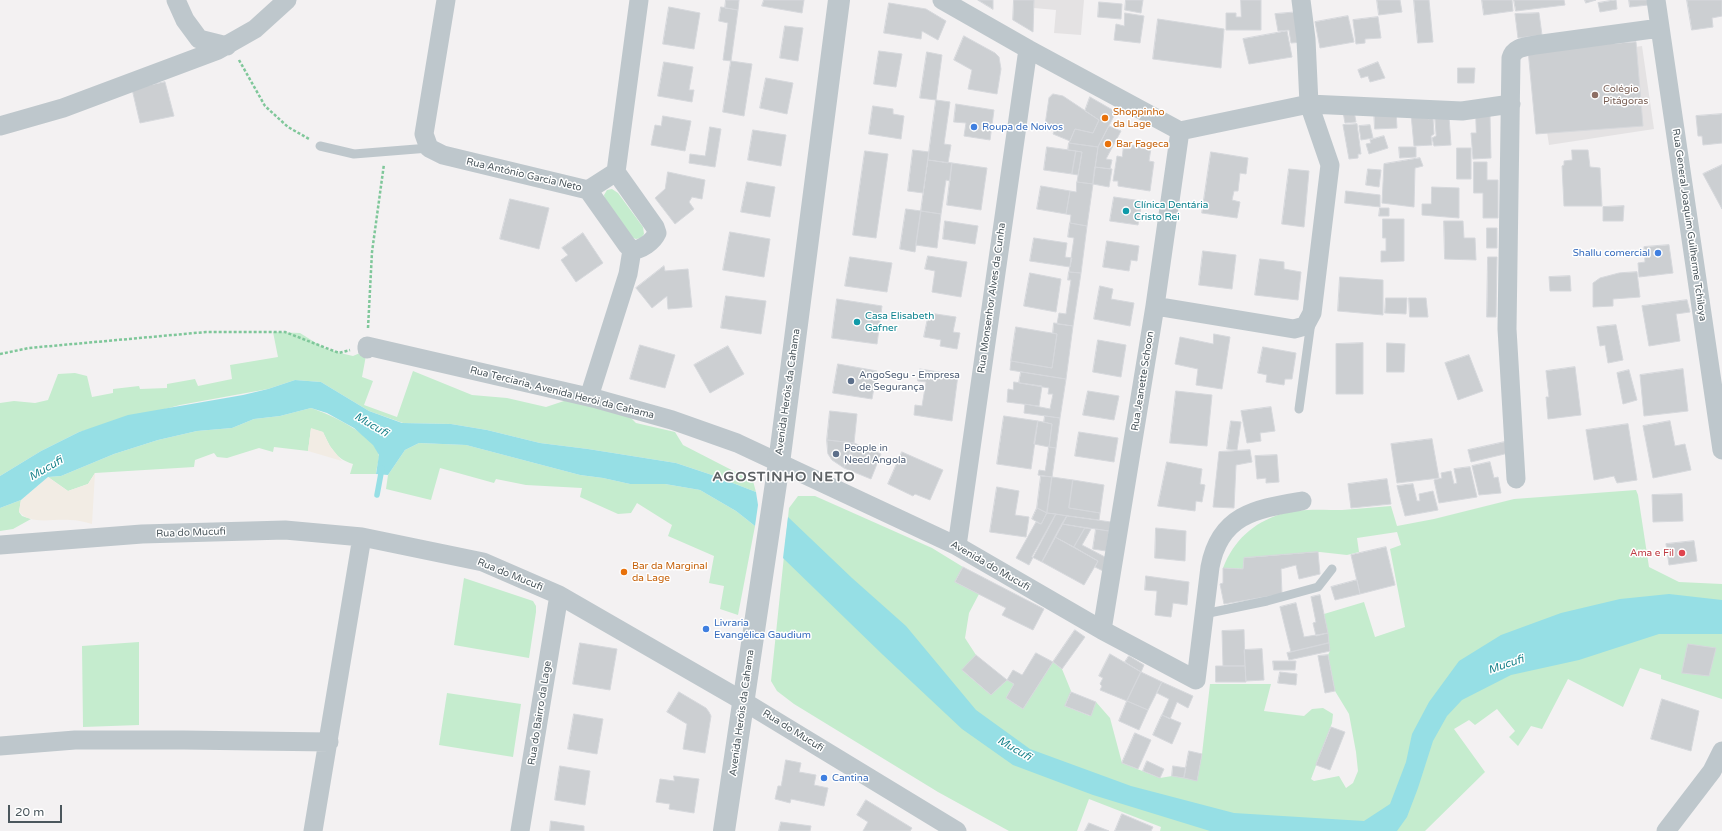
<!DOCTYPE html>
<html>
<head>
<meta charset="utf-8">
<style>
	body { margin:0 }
	#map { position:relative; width:1722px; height:831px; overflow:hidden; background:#f3f1f2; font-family:"Varela Round",sans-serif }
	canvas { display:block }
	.scale { position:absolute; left:8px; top:805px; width:54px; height:18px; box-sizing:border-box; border:2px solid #4b575d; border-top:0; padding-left:5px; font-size:12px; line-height:14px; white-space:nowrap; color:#4b575d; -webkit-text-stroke:3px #fff; paint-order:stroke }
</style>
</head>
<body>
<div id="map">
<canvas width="1722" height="831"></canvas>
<div class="scale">20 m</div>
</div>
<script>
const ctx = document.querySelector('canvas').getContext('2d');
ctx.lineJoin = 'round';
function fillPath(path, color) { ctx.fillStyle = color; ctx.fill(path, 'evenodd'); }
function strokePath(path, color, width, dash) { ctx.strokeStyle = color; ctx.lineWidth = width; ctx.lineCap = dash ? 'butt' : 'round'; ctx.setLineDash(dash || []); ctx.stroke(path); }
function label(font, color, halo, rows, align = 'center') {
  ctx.font = font + ' "Varela Round",sans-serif'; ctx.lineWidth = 3; ctx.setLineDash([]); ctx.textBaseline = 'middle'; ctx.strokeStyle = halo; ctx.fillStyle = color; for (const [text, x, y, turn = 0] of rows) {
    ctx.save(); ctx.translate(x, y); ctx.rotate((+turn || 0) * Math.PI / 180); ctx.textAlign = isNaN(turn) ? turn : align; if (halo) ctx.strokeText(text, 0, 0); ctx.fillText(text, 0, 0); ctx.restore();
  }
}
fillPath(new Path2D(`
	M1034 0H1084L1081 35 1054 33 1056 10 1034 8Z
	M1642 46 1654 129 1549 145 1536 61Z`), '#e4e2e3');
fillPath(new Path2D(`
	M612 189 618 193 643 227 644 234 641 238 636 239 630 237 605 201 604 195 607 190Z
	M273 332 300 333 324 348 340 353 353 356 367 350 362 377 373 381 364 405 397 417 413 371 472 395 507 398 546 407 570 399 625 412 636 423 675 432 683 445 753 481 756 492 712 475 676 463 588 449 540 443 487 430 451 424 403 423 369 411 321 382 295 380 268 389 180 405 79 432 41 451 0 476V403L14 401 35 403 48 400 58 374 75 373 87 376 92 397 113 393V389L139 386 140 389 167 388V384L195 379 198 386 232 379 230 365 278 357Z
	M311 408C329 414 376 435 379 456 379 461 376 469 376 474H350L353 464C336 459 330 448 323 432L311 429 308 451 274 447 273 452 259 448 227 458 217 457 214 453 195 460 194 467 95 473 88 484 68 491 48 477 61 476 114 454 158 440 197 431 232 428 254 419 280 416Z
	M419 443 466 445 580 475 603 478 630 484H665L700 490 736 511 755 526 738 615 720 609 724 586 709 583 714 556 668 536 672 525 637 503 631 513 618 514 580 497 582 488 526 485 496 479 494 483 440 468 431 500 386 489 388 475 405 450Z
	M1636 490 1638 495 1649 567 1679 582 1722 584V699L1661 679V675L1640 668 1623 707 1568 679 1542 729 1531 726 1518 746 1509 737 1515 731 1497 709 1475 725 1469 720 1454 729 1485 772 1425 831H1160L1161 827 1089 799 1077 831H1009L938 792 794 704 777 691 771 681 789 508 798 496H815L932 548 963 567 955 582 979 594 969 613 965 638 976 655 963 671 991 695 1007 680 1014 684 1006 698 1023 709 1053 662 1062 669 1071 691 1065 706 1090 716 1096 702 1110 718 1122 763 1160 778 1172 776 1197 780 1202 754 1210 684H1271L1264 711 1304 716 1312 709 1323 708 1333 714 1332 723 1311 779 1314 781 1339 776 1346 788 1353 783 1358 771 1356 752 1349 714 1335 691 1328 655 1330 651 1324 614 1364 602 1375 637 1405 627 1390 549 1401 545 1397 532 1357 538 1359 552 1347 555 1320 552 1245 558 1243 569 1223 568C1234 540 1253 523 1281 514 1298 508 1324 510 1342 510 1359 509 1375 507 1391 506L1397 526 1434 519 1514 499Z
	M21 500 19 512 22 516 31 519 13 529 0 531V508Z
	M464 578 533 601 536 606V612L529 658 454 645Z
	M139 642V725L83 727 82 646Z
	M447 693 521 704 513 757 439 745Z`), '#c5ecce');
fillPath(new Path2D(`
	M311 428 323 432 330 446 342 461 308 451Z
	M95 473 92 524C85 522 77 520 70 520 55 518 29 526 19 511L21 500 48 477 68 491 88 484Z`), '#f2ece4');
fillPath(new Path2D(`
	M295 380 321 382 369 411 402 423 451 424 487 430 540 443 588 449 676 463 712 475 756 492 758 505 755 526 736 511 700 490 665 484H630L603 478 580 475 466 445 419 443 405 450 388 475 376 474 379 455 373 445 354 428 327 413 311 408 280 416 254 419 232 428 197 431 158 440 114 454 61 476 48 477 21 500 0 508V476L41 451 79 432 128 415 243 395 268 389Z
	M788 517 852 578 906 626 976 710 1030 749 1131 786 1234 813 1364 821 1390 804 1406 762 1412 734 1429 702 1459 661 1501 635 1561 613 1620 599 1669 594 1722 600V634H1659L1579 660 1511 675 1462 700 1447 716 1433 741 1418 788 1407 817 1397 831H1210L1093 795 1013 765 962 729 882 654 783 558Z`), '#96dfe5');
strokePath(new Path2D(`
	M377 495 382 468`), '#96dfe5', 5.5);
const building = new Path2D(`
	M726 0H739L738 10 725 8Z
	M764 0H804L802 13 762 6Z
	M978 0H993V9Z
	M1014 0H1034L1033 32 1013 20Z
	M1126 0H1143L1141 13 1125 10Z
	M1241 0H1261V30H1226V13H1236V17H1241Z
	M1377 0H1400L1402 12 1379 15Z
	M1414 0H1429L1433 42 1418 43Z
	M1482 0H1512L1513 11 1484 15Z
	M1514 0H1564L1565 5 1516 11Z
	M1585 0H1596L1586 3Z
	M1616 0 1617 9 1600 12 1598 3Z
	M1629 0H1647L1648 5 1630 7Z
	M1687 0H1722V16L1712 18 1713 27 1692 30Z
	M1099 2 1122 4 1121 19 1098 17Z
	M889 3 926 9 946 21 938 40 922 31 921 39 884 33Z
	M669 7 700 13 694 49 663 44Z
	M721 7 738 10 731 61 723 60 728 23 719 21Z
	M1299 12 1304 42 1291 43 1289 30 1278 31 1275 14Z
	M1125 13 1144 16 1140 43 1114 40 1116 24 1124 26Z
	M1539 13 1542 35 1518 38 1515 14Z
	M1348 16 1354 42 1320 48 1315 22Z
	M1378 17 1381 38 1365 39V43L1356 44 1353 20Z
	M1158 19 1224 29 1221 68 1153 59Z
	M785 26 803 28 798 61 780 58Z
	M1287 31 1292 57 1249 64 1243 39Z
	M964 36 995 53 999 57 1001 69 997 94 968 89 972 70 954 60Z
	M1636 42 1643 126 1536 134 1528 50Z
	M879 51 902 54 896 87 874 84Z
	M927 52 942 55 936 100 920 98Z
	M731 61 752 64 744 116 723 112Z
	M664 62 693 67 689 90H694L692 102 658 96Z
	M1378 62 1385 78 1370 82 1368 76 1361 78 1358 70Z
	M1458 68H1475L1474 83H1458Z
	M766 78 793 83 787 114 760 108Z
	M165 82 174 116 140 123 132 89Z
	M1053 94 1063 96 1099 120 1093 133 1075 129 1070 141 1053 134 1055 129 1045 125 1049 98Z
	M1090 97 1116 112 1098 147 1069 143 1075 129 1093 133 1099 120 1085 111Z
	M936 100 950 102 944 144 951 145 948 163 928 160Z
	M956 104 994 110 990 140 964 136 966 123 954 122Z
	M873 106 893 109V114L904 116 901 139 869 134Z
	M1374 110H1396L1397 128 1375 129Z
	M1354 111 1356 122 1345 123 1343 112Z
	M1427 113 1428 119 1433 118 1434 134 1431 136 1432 145 1414 146 1411 114Z
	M1722 114V143L1703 145 1702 136H1698L1696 116Z
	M1476 115H1490L1491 158 1473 159 1471 133H1476Z
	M663 116 691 121 685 151 651 145 655 125 661 126Z
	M1435 117H1449L1451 145 1434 146 1432 138 1436 136Z
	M1357 124 1361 154H1358V158L1349 159 1343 125Z
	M1370 125 1373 138 1361 140 1359 126Z
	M1109 126 1121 131 1106 159 1112 160 1110 169 1095 167 1098 147Z
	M710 127 721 129 715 167 689 163 690 154 705 156Z
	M753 130 786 135 781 166 748 160Z
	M1384 136 1388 148 1369 154 1366 144 1371 143 1370 140Z
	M1069 143 1098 147 1093 184 1077 182 1082 152 1068 150Z
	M1124 144 1151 148 1149 161 1154 162 1150 191 1118 186V181H1113L1117 156 1122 157Z
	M1047 147 1076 151 1072 174 1044 170Z
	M1399 147H1416V157L1400 158Z
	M1457 148H1471V179H1457Z
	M913 150 929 152 923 193 908 191Z
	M1572 150H1588L1590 167 1600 168 1602 206H1564L1562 166 1564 165V161L1572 160Z
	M865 151 888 154 876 238 853 235Z
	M1076 151 1082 152 1078 175 1072 174Z
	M1211 152 1248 158 1246 174 1240 173 1238 191H1234L1232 200 1240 202 1237 218 1202 213Z
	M1420 158 1423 166 1415 168 1414 207 1382 203 1384 164Z
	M928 160 952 163 950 181 946 180 941 214 921 211Z
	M1474 162H1487V180H1498V218H1483V193H1474Z
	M952 163 987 168 981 210 947 205Z
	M1722 165V209L1703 174Z
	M1095 167 1112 169 1109 187 1093 184Z
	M1289 169 1309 171 1304 227 1282 224Z
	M1368 169 1381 170 1379 187 1366 185Z
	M668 172 705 180 702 199 692 197 689 202 694 209 675 224 655 198 665 189Z
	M747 182 775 187 770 217 741 212Z
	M1077 182 1093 184 1087 226 1070 223 1071 215 1066 214 1070 191 1076 192Z
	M1041 186 1070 191 1066 214 1037 209Z
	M1432 187 1459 188V218L1422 215V204H1431Z
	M1346 191 1380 195V207L1345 203Z
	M1114 197 1142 201 1138 225 1110 221Z
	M510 199 549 208 539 249 500 239Z
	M1624 206 1623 221H1603V207Z
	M1380 208H1389V216H1379Z
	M906 209 921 211 915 252 900 249Z
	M921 211 941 214 937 248 916 245Z
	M1383 219H1404V261L1381 262V251H1386V238H1383Z
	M945 221 978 226 975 244 943 239Z
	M1444 221H1463L1464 238H1475L1476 260 1445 259Z
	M1070 223 1087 226 1081 273 1069 272 1074 238 1068 237Z
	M1487 228H1497V248H1487Z
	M730 232 770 239 764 277 723 270Z
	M583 233 603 263 576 282 561 260 568 255 562 248Z
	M1034 238 1067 243 1065 257 1072 258 1070 267 1030 261Z
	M1107 241 1139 246 1137 261 1131 260 1129 271 1103 267Z
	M1669 245 1673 273 1639 277 1638 263 1645 262 1644 247Z
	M1203 251 1236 255 1232 289 1199 285Z
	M928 256 967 262 961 297 932 292 935 271 925 269Z
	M850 257 892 263 887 292 845 286Z
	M1488 257H1497L1496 317H1487Z
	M1260 259 1284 262V269L1301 272 1298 300 1255 295Z
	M664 266 665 271 688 269 692 307 668 309 667 296 652 308 636 288Z
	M1069 272 1081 273 1073 326 1057 324 1059 313 1066 314 1071 280H1068Z
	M1637 272 1640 297 1613 299V306L1593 307V283L1600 278 1619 273Z
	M1030 273 1061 279 1056 312 1024 306Z
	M1570 276 1571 291H1550L1549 277Z
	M1340 277 1383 280V315L1338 311Z
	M1100 286 1113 289 1111 299 1134 303 1130 326 1094 319Z
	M726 296 766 301 761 334 721 328Z
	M1386 298H1407L1406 314 1385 313Z
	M1409 298H1426L1428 317H1410Z
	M837 299 882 306 877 344 832 338Z
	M1687 300 1690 312 1676 314 1680 341 1649 346 1642 306Z
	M929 313 956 317 953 332 960 333 957 349 940 346 941 340 924 337Z
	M1054 323 1073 326 1066 379 1010 370 1011 361 1052 368 1057 334 1053 333Z
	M1616 325 1623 360 1608 363 1605 345 1600 346 1597 327Z
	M1016 327 1057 334 1052 368 1011 361Z
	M1214 334 1230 337 1222 389 1196 385 1198 369 1175 364 1180 337 1213 344Z
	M1098 340 1126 345 1121 377 1093 372Z
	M1363 343V394H1336V344Z
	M1387 343 1405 344 1404 372H1387Z
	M640 345 675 355 665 388 630 379Z
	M728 346 744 374 710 393 694 365Z
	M1263 347 1296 353 1292 379H1285L1284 385 1266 382 1267 375 1258 373Z
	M1469 355 1483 391 1458 400 1445 363Z
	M838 364 877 371 872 399 833 393Z
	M1575 367 1581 415 1548 419 1546 397H1549L1546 371Z
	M920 369 958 375 952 421 914 415 915 405 922 406 926 382 918 381Z
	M1683 369 1688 411 1644 416 1640 375Z
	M1629 370 1637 400 1623 404 1617 373Z
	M1021 372 1066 379 1060 418 1024 413 1025 404 1050 409 1053 394H1048L1049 388 1019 383Z
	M1014 382 1042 386 1039 406 1007 402 1008 389 1013 390Z
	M1088 391 1119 396 1114 420 1083 415Z
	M1176 391 1212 395 1207 446 1170 443Z
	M1271 407 1275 431 1260 433 1261 441 1247 443 1241 411Z
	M830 411 857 414 854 443 827 440Z
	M1004 416 1038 421 1031 469 997 464Z
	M1045 416 1060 418 1056 448 1049 447 1052 424 1044 422Z
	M1038 421 1052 424 1049 447 1034 444Z
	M1231 421 1241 422 1237 450 1227 449Z
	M1670 421 1675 446 1685 444 1691 470 1653 478 1643 426Z
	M1628 424 1637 480 1617 483 1614 476 1594 480 1586 430Z
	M1079 432 1118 438 1114 462 1075 456Z
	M1432 439 1439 478 1397 483 1391 444Z
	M827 440 854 443 844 468 832 460 828 454Z
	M1509 441 1513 452 1471 462 1468 450Z
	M854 443 881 454 871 479 844 468Z
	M1049 447 1056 448 1052 477 1038 475 1039 470 1045 471Z
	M1250 450 1252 462 1236 465 1234 508 1213 507 1219 452Z
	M902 452 943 470 930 500 915 494 913 496 888 484Z
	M1277 455 1279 482 1266 483V478L1257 479 1255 456Z
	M1167 462 1202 469 1200 484 1205 485 1202 502 1196 501 1195 511 1158 506Z
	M1490 462 1494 478 1498 477 1501 493 1479 495 1472 466Z
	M1470 467 1477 497 1439 503 1434 480 1442 478 1441 473 1451 471 1454 484 1457 483 1454 469Z
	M1041 476 1052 477 1047 513 1037 508Z
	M1052 477 1073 480 1069 508 1100 513 1099 520 1047 513Z
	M1387 479 1391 504 1351 508 1348 484Z
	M1073 480 1104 485 1100 513 1069 508Z
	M1413 484 1417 501H1420L1419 494 1433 491 1438 510 1405 516 1397 486Z
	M997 487 1019 491 1015 515 1029 517 1026 537 990 532Z
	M1682 494 1683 521 1653 522 1652 495Z
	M1037 508 1047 513 1041 524 1032 519Z
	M1047 513 1056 514 1029 565 1016 558 1036 522 1041 524Z
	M1056 514 1067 516 1042 562 1032 557Z
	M1067 516 1111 522 1109 531 1062 524Z
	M1062 524 1085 528 1074 547 1055 537Z
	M1085 528 1091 529 1082 545 1105 557 1103 571 1095 567 1098 561 1074 547Z
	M1156 528 1186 531 1185 561 1155 558Z
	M1096 529 1109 531 1106 551 1093 549Z
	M1055 537 1098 561 1084 585 1042 562Z
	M1694 541 1697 561 1669 565 1666 544Z
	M1386 547 1395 585 1360 594 1351 555Z
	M1318 552 1320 574 1299 579 1296 565 1281 569 1282 594 1224 604 1220 584 1223 583V568L1243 569 1244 558Z
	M963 567 1044 609 1033 630 1002 615 1006 608 955 582Z
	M1146 576 1189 582 1187 605 1173 603 1171 617 1155 615 1157 591 1145 590Z
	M1357 580 1360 594 1335 600 1331 587Z
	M1320 595 1328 633 1316 636 1313 623 1316 622 1311 597Z
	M1296 603 1304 637 1328 633 1329 643 1291 652 1280 607Z
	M1075 630 1085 637 1062 669 1053 662Z
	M1244 630 1245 666H1223L1222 631Z
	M580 643 617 649 610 690 573 684Z
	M1329 643 1330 651 1289 660 1287 653Z
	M1688 644 1716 648 1709 676 1682 673Z
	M1262 649 1264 680 1246 681 1244 650Z
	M1036 653 1053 662 1023 709 1006 698 1014 684 1007 680 1013 670 1022 675Z
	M1110 654 1141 672 1127 701 1100 690 1102 686 1100 684 1103 678 1099 676Z
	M976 655 1007 680 991 695 962 670Z
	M1328 655 1335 691 1325 693 1318 656Z
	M1129 656 1144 665 1141 672 1125 662Z
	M1273 661H1296L1295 670H1274Z
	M1216 666H1245L1246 682H1216Z
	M1141 672 1162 682 1148 710 1127 701Z
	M1280 672 1297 674 1296 685 1278 683Z
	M1162 682 1193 696 1188 708 1177 702 1170 719 1162 715 1169 699 1157 693Z
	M679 692 706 708 709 712 711 716 705 753 683 749 687 724 667 712Z
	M1071 692 1096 702 1091 716 1065 706Z
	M1662 699 1699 711 1691 751 1651 739Z
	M1127 701 1148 710 1139 730 1119 721Z
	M574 714 603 719 597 754 568 749Z
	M1162 715 1181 723 1172 744 1153 735Z
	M1331 727 1345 732 1330 770 1316 765Z
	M1135 733 1151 740 1138 769 1122 763Z
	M1189 751 1202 754 1197 781 1184 778Z
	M786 760 801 763 799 772 816 775 814 785 828 788 824 806 791 799 790 803 775 799 778 786H781Z
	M1147 761 1164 769 1160 778 1143 771Z
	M560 766 590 771 585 805 555 800Z
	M1173 766 1186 768 1184 778 1172 776Z
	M674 776 699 779 694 813 669 809 670 804 656 802 660 779 674 781Z
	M866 800 912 828 910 831H863L868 822 857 815Z
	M1122 814 1153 827 1151 831H1115Z
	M551 821 584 826V831H550Z
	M781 822 811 826 810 831H779Z
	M1089 823 1109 831H1085Z`);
fillPath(building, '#cccfd2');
strokePath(building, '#d6d8dc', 1);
strokePath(new Path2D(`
	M239 60 265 106 288 127 309 139
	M368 328 372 252 384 164
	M0 354 29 348 206 332H285L339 353 350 350`), '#7fc79a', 2.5, [3, 2]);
strokePath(new Path2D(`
	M320 146 354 154 429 148
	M1299 409 1311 322
	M1204 614 1267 601 1318 587 1332 569`), '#bec7cc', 9);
strokePath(new Path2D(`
	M176 0 185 20 199 39 227 46
	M446 0 424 134 429 148 443 155 588 190 616 172 639 0
	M942 0 1028 49 1180 131 1309 104 1462 111 1511 104
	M1656 0 1722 450
	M0 126 63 108 218 50 255 29 287 0
	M588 190 627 245 632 250C641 250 653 242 657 233L655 227 616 172
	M1155 306 1294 329 1305 326 1312 313 1330 165 1309 104 1306 39 1301 0
	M367 349V346L597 399 672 420 737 443 957 546 1102 630 1196 680 1210 567C1220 514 1256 509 1302 501
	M589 397 628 274 632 250
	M1516 479 1507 329 1511 58C1514 47 1525 47 1535 45L1660 28
	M0 545 142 534 285 530 362 537 483 562 559 595 743 701 957 831
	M957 546 1028 49
	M1102 630 1155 306 1180 131
	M0 746 75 740H184L329 742
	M313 831 362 537
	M520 831 559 595
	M1666 831 1712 771 1722 751`), '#bec7cc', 19);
strokePath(new Path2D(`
	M724 831 779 463 839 0`), '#bec7cc', 22);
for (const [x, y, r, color] of [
	[1595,95,4,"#8d6e63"],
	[1105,118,4,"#e8710a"],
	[974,127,4,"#3f7fe0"],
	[1108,144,4,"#e8710a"],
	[1126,211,4,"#0f9aa8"],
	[1658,253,4,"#3f7fe0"],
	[857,322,4,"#0f9aa8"],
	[851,381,4,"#5c6f8a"],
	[836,454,4,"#5c6f8a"],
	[1682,553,4,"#e0444e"],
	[624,572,4,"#e8710a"],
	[706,629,4,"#3f7fe0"],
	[824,778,4,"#3f7fe0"]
]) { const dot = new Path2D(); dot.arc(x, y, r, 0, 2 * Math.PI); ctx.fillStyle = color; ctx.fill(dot); strokePath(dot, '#fff', 1.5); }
label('10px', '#785e54', '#fff', [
	["Colégio",1603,89],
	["Pitágoras",1603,101]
], 'left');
label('10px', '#c56008', '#fff', [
	["Shoppinho",1113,112],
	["da Lage",1113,124],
	["Bar Fageca",1116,144],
	["Bar da Marginal",632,566],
	["da Lage",632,578]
], 'left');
label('10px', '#366cbe', '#fff', [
	["Roupa de Noivos",982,127],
	["Shallu comercial",1650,253,"right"],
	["Livraria",714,623],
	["Evangélica Gaudium",714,635],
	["Cantina",832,778]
], 'left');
label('10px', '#4b575d', '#fff', [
	["Rua António Garcia Neto",524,175,13],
	["Rua General Joaquim Guilherme Tchiloya",1689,225,82],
	["Rua Monsenhor Alves da Cunha",992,298,-82],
	["Rua Jeanette Schoon",1143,381,-81],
	["Avenida Heróis da Cahama",788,392,-82],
	["Rua Terciaria, Avenida Herói da Cahama",562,393,14],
	["Rua do Mucufi",191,533,-2],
	["Avenida do Mucufi",990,566,30],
	["Rua do Mucufi",510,575,22],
	["Rua do Bairro da Lage",540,713,-81],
	["Avenida Heróis da Cahama",742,713,-82],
	["Rua do Mucufi",793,731,32]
]);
label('10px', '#0d838f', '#fff', [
	["Clínica Dentária",1134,205],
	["Cristo Rei",1134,217],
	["Casa Elisabeth",865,316],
	["Gafner",865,328]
], 'left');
label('10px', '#4e5e75', '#fff', [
	["AngoSegu - Empresa",859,375],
	["de Segurança",859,387],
	["People in",844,448],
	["Need Angola",844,460]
], 'left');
label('10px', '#be3a42', '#fff', [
	["Ama e Fil",1674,553]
], 'right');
label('italic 11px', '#19838b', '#fff', [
	["Mucufi",371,425,30],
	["Mucufi",46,469,-30],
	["Mucufi",1506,665,-19],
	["Mucufi",1014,749,30]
]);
ctx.letterSpacing = '1px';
label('bold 14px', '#5e6265', '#fff', [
	["AGOSTINHO NETO",784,477]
]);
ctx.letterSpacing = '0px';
</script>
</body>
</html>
